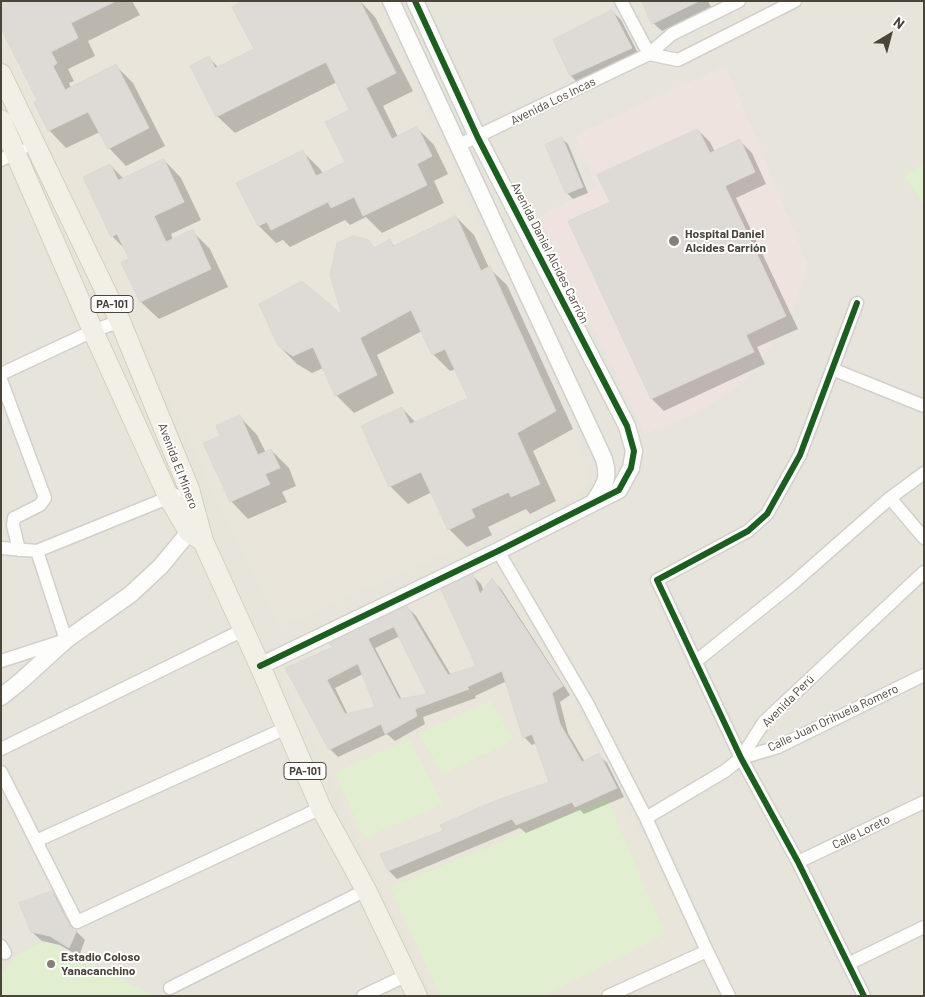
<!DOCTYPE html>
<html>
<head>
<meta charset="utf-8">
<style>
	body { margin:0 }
	#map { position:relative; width:925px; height:997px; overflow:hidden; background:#f4f2ee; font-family:Barlow,sans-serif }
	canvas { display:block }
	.frame { position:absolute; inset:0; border:2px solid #4b4439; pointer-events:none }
	.north { position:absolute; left:865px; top:10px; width:50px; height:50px; -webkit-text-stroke:4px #fff; paint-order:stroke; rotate:37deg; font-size:14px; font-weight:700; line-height:20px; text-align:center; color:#4b4439 }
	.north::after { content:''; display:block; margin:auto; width:18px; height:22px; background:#4b4439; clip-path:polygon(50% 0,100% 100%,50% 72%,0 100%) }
</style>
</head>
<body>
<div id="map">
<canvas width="925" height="997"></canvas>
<div class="frame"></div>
<div class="north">N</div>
</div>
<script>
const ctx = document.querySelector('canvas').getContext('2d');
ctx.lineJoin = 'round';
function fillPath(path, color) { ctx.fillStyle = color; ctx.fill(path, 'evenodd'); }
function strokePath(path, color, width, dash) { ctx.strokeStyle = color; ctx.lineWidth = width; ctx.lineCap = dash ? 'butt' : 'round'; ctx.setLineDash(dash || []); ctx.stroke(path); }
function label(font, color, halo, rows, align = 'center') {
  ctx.font = font + ' Barlow,sans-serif'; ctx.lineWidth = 4; ctx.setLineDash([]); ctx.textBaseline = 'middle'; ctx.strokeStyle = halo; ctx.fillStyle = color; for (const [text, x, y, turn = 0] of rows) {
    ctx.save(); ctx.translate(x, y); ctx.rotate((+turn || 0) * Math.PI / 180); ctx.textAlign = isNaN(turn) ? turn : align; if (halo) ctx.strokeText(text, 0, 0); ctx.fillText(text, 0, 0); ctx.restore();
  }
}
fillPath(new Path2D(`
	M1 1H924V996H1Z`), '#e7e4dc');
fillPath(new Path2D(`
	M1 1H377L591 471 587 486 576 497 280 627 167 399 1 50Z
	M497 556 701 948 594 996H432L274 661Z`), '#eae5da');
fillPath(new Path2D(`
	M726 65 808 264 790 318 747 380 697 413 645 434 539 217 596 187 575 135Z`), '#eee3df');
fillPath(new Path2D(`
	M924 164V206L904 175Z
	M490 701 514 740 442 774 419 733Z
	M409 739 443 804 364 838 335 773Z
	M607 798 665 934 543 996H440L390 887Z
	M45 940 154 996H1V973L17 955Z`), '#e1eecf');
fillPath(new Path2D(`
	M1 1H132L140 15 88 41 95 56 68 69 74 81 69 83 71 88 115 65 133 83 165 146 126 166 109 148 100 132 66 148 49 130Z
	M360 1 375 17 413 91 383 106 398 137 417 128 434 145 448 174 434 181 444 203 382 233 366 217 350 225 345 220 290 247 283 240 276 243 259 226 238 184 303 152 320 169 323 174 346 162 351 110 337 82 235 133 217 116 209 58 219 68Z
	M643 1H708L711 7 662 31 653 23Z
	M612 11 621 20 640 57 580 85 571 76 555 41Z
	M698 130 710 142 715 152 740 141 752 153 766 184 736 198 798 329 757 347 765 364 664 411 652 399 570 222 611 203Z
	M562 139 568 144 588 193 573 199 567 193Z
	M164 160 181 178 201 220 171 234 173 240 192 231 210 249 228 287 159 319 141 302 122 263 130 259 126 250 112 236 110 165 124 179Z
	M456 217 474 235 489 268 507 285 573 429 533 451 556 501 530 514 526 509 488 527 492 535 467 547 449 529 432 492 408 504 390 486 402 408 416 423 469 399 456 369 450 371 433 354 422 331 377 355 394 393 354 413 336 395 323 368 312 373 297 364 279 346 344 319 368 241 376 249 389 241 395 246Z
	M240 417 257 435 266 453 271 450 289 468 296 486 282 492 287 502 248 519 231 501 222 436Z
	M473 576 481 584 484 591 492 580 501 589 570 695 560 702 568 733 585 762 598 755 607 763 624 797 584 814 580 810 526 833 520 828 397 879 389 871 382 855 445 832 551 783 537 743 532 745 524 737 507 681 475 696 476 698 423 717 425 724 395 741 387 734 338 757 330 749 287 668 335 648 407 607 416 616 451 675 478 667ZM400 636 429 695 402 700 375 648ZM363 674 376 708 348 715 335 688Z
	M52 892 61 901 76 931 85 940 79 956 60 945 42 941 32 932Z`), '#0003');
const building = new Path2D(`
	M1 1H116L71 23 78 38 51 52 57 63 53 66 65 90 116 64 149 128 108 149 88 112 48 131 34 102 37 100 1 28Z
	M243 1H360L396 73 366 88 392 139 417 126 432 156 417 164 427 185 363 216 354 197 331 208 328 202 271 230 267 222 258 226 236 183 303 150 316 176 345 162 325 122 349 110 326 62 216 117 190 66 209 56 215 68 254 49 232 7Z
	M642 1H699L652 24Z
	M612 10 632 48 570 76 553 40Z
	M698 129 710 153 740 139 755 172 725 186 786 316 746 335 754 352 651 399 568 221 610 202 597 175Z
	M562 137 583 187 566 194 545 145Z
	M164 159 184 202 154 216 166 242 193 229 211 269 140 302 121 262 129 259 117 234 111 237 83 177 110 164 118 180Z
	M456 216 481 271 490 266 556 411 517 433 540 484 511 497 509 492 471 509 475 517 448 530 421 472 389 487 361 426 402 407 410 424 468 398 445 349 432 355 411 310 360 338 377 375 335 396 313 347 293 356 278 346 259 304 302 281 342 315 330 275 337 243 353 236 369 240 374 248 390 239 393 246Z
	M240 415 258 455 271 449 280 468 265 474 270 484 230 502 203 443 220 436 216 426Z
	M473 574 480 594 492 578 563 686 552 693 560 724 582 762 599 753 617 788 575 807 572 802 516 825 512 819 388 871 380 854 443 831 440 825 492 802 549 782 532 734 523 738 502 671 467 687 469 689 415 709 417 716 385 734 381 724 329 750 285 668 333 647 329 644 407 606 448 675 476 666 441 589ZM394 627 427 694 399 699 368 639ZM358 664 375 707 345 714 327 680Z
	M52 891 70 926 77 930 69 948 50 936 31 932 19 903Z`);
fillPath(building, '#dedbd6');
strokePath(building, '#dcd9d4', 1);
const minor = new Path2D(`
	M621 1 649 54
	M649 54 678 60 795 1
	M457 146 649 54 672 34 739 1
	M1 160 21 150
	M857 303 800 455 767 514 748 531 657 580 741 758 798 862 864 996
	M832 369 924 406
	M1 374 93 331 120 321
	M1 380 45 498 40 505 14 518 13 525 19 550
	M890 498 924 538
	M1 548 37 551 175 495
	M498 551 587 703 646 818 707 951 729 996
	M1 661 66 640 37 551
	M695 662 791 585 890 498 924 473
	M1 749 243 630
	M741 758 778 747 924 675
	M1 772 77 922 321 808
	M646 818 725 771 741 758 764 722 924 572
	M36 841 286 728
	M798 862 924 802
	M1 946 5 953
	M848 964 924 927
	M170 988 366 890
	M363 996 407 975
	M608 996 707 951`);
const tertiary = new Path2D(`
	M391 1 604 459C610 480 604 485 594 502
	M260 666 498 551 619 490 631 468 634 451 627 426 478 138 415 1
	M1 697 21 681 66 640 131 594 161 566 189 532 198 524`);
const primary = new Path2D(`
	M1 74 120 321 189 489 203 541 260 666 321 808 366 890 417 996
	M1 120 93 331 169 498 189 532 203 541`);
strokePath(minor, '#d2d0cb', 15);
strokePath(tertiary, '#d2d0cb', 19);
strokePath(primary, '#d6cebb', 22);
strokePath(minor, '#fdfdfc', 12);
strokePath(tertiary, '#fdfdfc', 16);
strokePath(primary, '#f2efe6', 20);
strokePath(new Path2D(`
	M857 303 800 455 767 514 748 531 657 580 741 758 798 862 864 996
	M260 666 498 551 619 490 631 468 634 451 627 426 478 138 415 1`), '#1b5e20', 6);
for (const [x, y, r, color] of [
	[674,241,6,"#868178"],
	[51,964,5,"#868178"]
]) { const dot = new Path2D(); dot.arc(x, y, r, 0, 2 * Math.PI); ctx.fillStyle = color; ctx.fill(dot); strokePath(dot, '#fff', 2); }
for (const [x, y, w] of [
	[112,304,42],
	[305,771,42]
]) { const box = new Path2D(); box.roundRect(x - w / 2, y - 8.5, w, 17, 4); ctx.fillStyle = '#fff'; ctx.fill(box); strokePath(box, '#4b4439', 1); }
label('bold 11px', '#4b4439', null, [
	["PA-101",112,304],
	["PA-101",305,771]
]);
label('12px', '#4b4439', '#fff', [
	["Avenida Los Incas",553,101,-26],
	["Avenida Daniel Alcides Carrión",550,253,63],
	["Avenida El Minero",178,466,69],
	["Avenida Perú",788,701,-45],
	["Calle Juan Orihuela Romero",833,718,-25],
	["Calle Loreto",861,832,-26]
]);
label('bold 12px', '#4b4439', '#fff', [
	["Hospital Daniel",685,234],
	["Alcides Carrión",685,248],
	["Estadio Coloso",61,957],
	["Yanacanchino",61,971]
], 'left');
</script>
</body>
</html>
